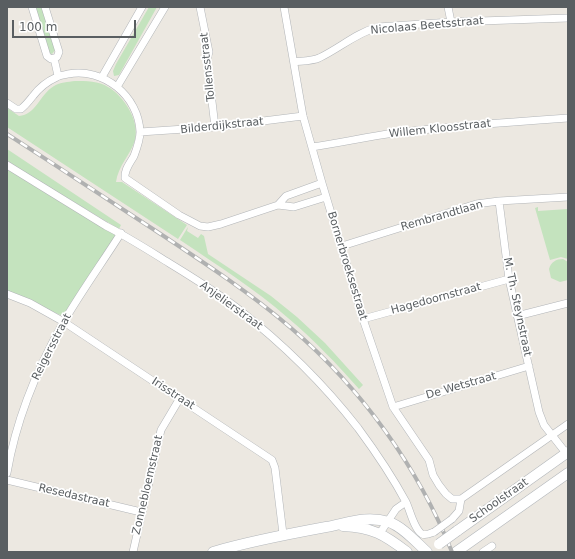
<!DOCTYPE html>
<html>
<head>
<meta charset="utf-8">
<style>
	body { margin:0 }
	#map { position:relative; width:575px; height:559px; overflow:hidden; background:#ece8e1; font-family:"DejaVu Sans",sans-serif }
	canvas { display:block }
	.frame { position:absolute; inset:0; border:8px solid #595e61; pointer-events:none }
	.scale { position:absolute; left:12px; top:20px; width:124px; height:18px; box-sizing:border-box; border:2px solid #595e61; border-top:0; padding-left:5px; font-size:12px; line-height:14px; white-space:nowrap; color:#595e61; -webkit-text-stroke:3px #fff; paint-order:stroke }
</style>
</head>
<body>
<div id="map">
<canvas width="575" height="559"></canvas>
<div class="frame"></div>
<div class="scale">100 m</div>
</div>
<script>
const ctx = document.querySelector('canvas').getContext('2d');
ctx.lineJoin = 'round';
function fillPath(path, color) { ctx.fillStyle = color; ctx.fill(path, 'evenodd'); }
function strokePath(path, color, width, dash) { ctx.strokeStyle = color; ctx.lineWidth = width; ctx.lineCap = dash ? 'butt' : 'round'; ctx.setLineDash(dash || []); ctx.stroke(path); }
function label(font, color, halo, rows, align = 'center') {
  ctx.font = font + ' "DejaVu Sans",sans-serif'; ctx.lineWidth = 3.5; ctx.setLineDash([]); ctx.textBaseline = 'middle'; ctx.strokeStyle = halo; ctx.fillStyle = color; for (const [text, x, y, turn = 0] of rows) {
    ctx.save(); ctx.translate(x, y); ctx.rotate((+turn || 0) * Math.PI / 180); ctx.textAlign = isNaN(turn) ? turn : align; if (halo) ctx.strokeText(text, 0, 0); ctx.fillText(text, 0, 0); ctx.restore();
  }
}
fillPath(new Path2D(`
	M35 7H43L56 49 52 54 47 52Z
	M149 7H157L119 75 114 76 113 71 116 64Z
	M75 81C86 81 99 81 108 87 124 96 140 121 135 140 131 154 118 166 116 182H122L187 225 178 239 7 127V108L19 116C36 115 40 94 54 86 60 82 68 82 75 81Z
	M7 149 121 225 119 229 7 162Z
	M7 166 116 235 65 317 7 292Z
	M538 207V211L568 209V259L561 257 550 260 535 208Z
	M188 227 187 231 198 238 201 234 204 236 208 254 271 296 297 317 325 343 363 385 359 389C337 364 314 340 288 318 255 289 217 265 180 240Z
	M563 259 568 262V280L560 282 551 278 549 269C551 262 556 259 563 259Z`), '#c4e3be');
const minor = new Path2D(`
	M32 7 47 56 51 59 57 57 59 52 45 7
	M200 7 209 52 207 59 215 127
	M284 7 303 116 322 183 363 319 393 407 429 460 433 475 439 485 446 494 452 499H461
	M448 7 451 22
	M54 58 58 76
	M294 62C302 61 312 61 319 58 340 48 356 33 378 27L451 22 568 18
	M102 77 142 7
	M117 87 165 7
	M7 103 16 109H21C26 105 29 101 33 96 39 88 48 81 57 77 60 75 65 75 68 74 103 67 139 96 140 132 140 140 137 148 134 156 130 163 124 170 125 178L179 215 200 226 208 227 221 224 278 205 294 207 326 197
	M140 132 215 127 303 116
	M312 147C339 143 366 137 394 133 452 126 510 122 568 118
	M7 165 106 226C128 237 148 250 169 263 192 277 216 292 237 308 282 343 323 383 358 428 375 451 392 476 406 502 410 510 414 529 422 534 426 536 431 533 434 532
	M499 201 509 279 539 412 544 425 566 453
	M278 205 286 196 322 183
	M342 246 476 204 499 201 568 197
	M7 294 30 303 64 322 272 460 275 468 283 534
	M517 316 568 303
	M363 319 509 279
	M393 407 529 366
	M7 473C16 420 37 369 63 323 81 292 102 263 121 233
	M7 480 141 512
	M452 519 459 511 461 499 568 424
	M380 533 396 509 406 502
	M133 552 161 430 180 398
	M483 552 492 546`);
const secondary = new Path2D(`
	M343 526C372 527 385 535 407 552
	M457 531 568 452
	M213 552C250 541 288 534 326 527 348 523 366 515 389 522 403 527 416 542 427 552
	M456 552 568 473`);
strokePath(minor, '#b2b5b8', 8);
strokePath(secondary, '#b3b7bb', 11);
strokePath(minor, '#fff', 7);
strokePath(secondary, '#fff', 10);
const rail = new Path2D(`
	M7 134C57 166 107 199 156 231 203 262 249 292 291 328 361 388 418 467 452 552`);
strokePath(rail, '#b0b1b1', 4);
strokePath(rail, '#fff', 2.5, [8]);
const minorBridge = new Path2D(`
	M434 532 452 519`);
const secondaryBridge = new Path2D(`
	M439 544 457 531`);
strokePath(minorBridge, '#b2b5b8', 8, []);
strokePath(secondaryBridge, '#b3b7bb', 11, []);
strokePath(minorBridge, '#fff', 7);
strokePath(secondaryBridge, '#fff', 10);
label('11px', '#595e61', '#fff', [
	["Nicolaas Beetsstraat",427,26,-5],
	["Tollensstraat",208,67,-96],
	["Bilderdijkstraat",222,126,-6],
	["Willem Kloosstraat",440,129,-6],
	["Rembrandtlaan",442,216,-16],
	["Bornerbroeksestraat",347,266,73],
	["Hagedoornstraat",436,299,-15],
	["Anjelierstraat",231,306,36],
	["M. Th. Steynstraat",517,307,78],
	["Reigersstraat",52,347,-63],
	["De Wetstraat",461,386,-16],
	["Irisstraat",173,394,33],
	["Zonnebloemstraat",148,485,-77],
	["Resedastraat",74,496,13],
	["Schoolstraat",499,501,-35]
]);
</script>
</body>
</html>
